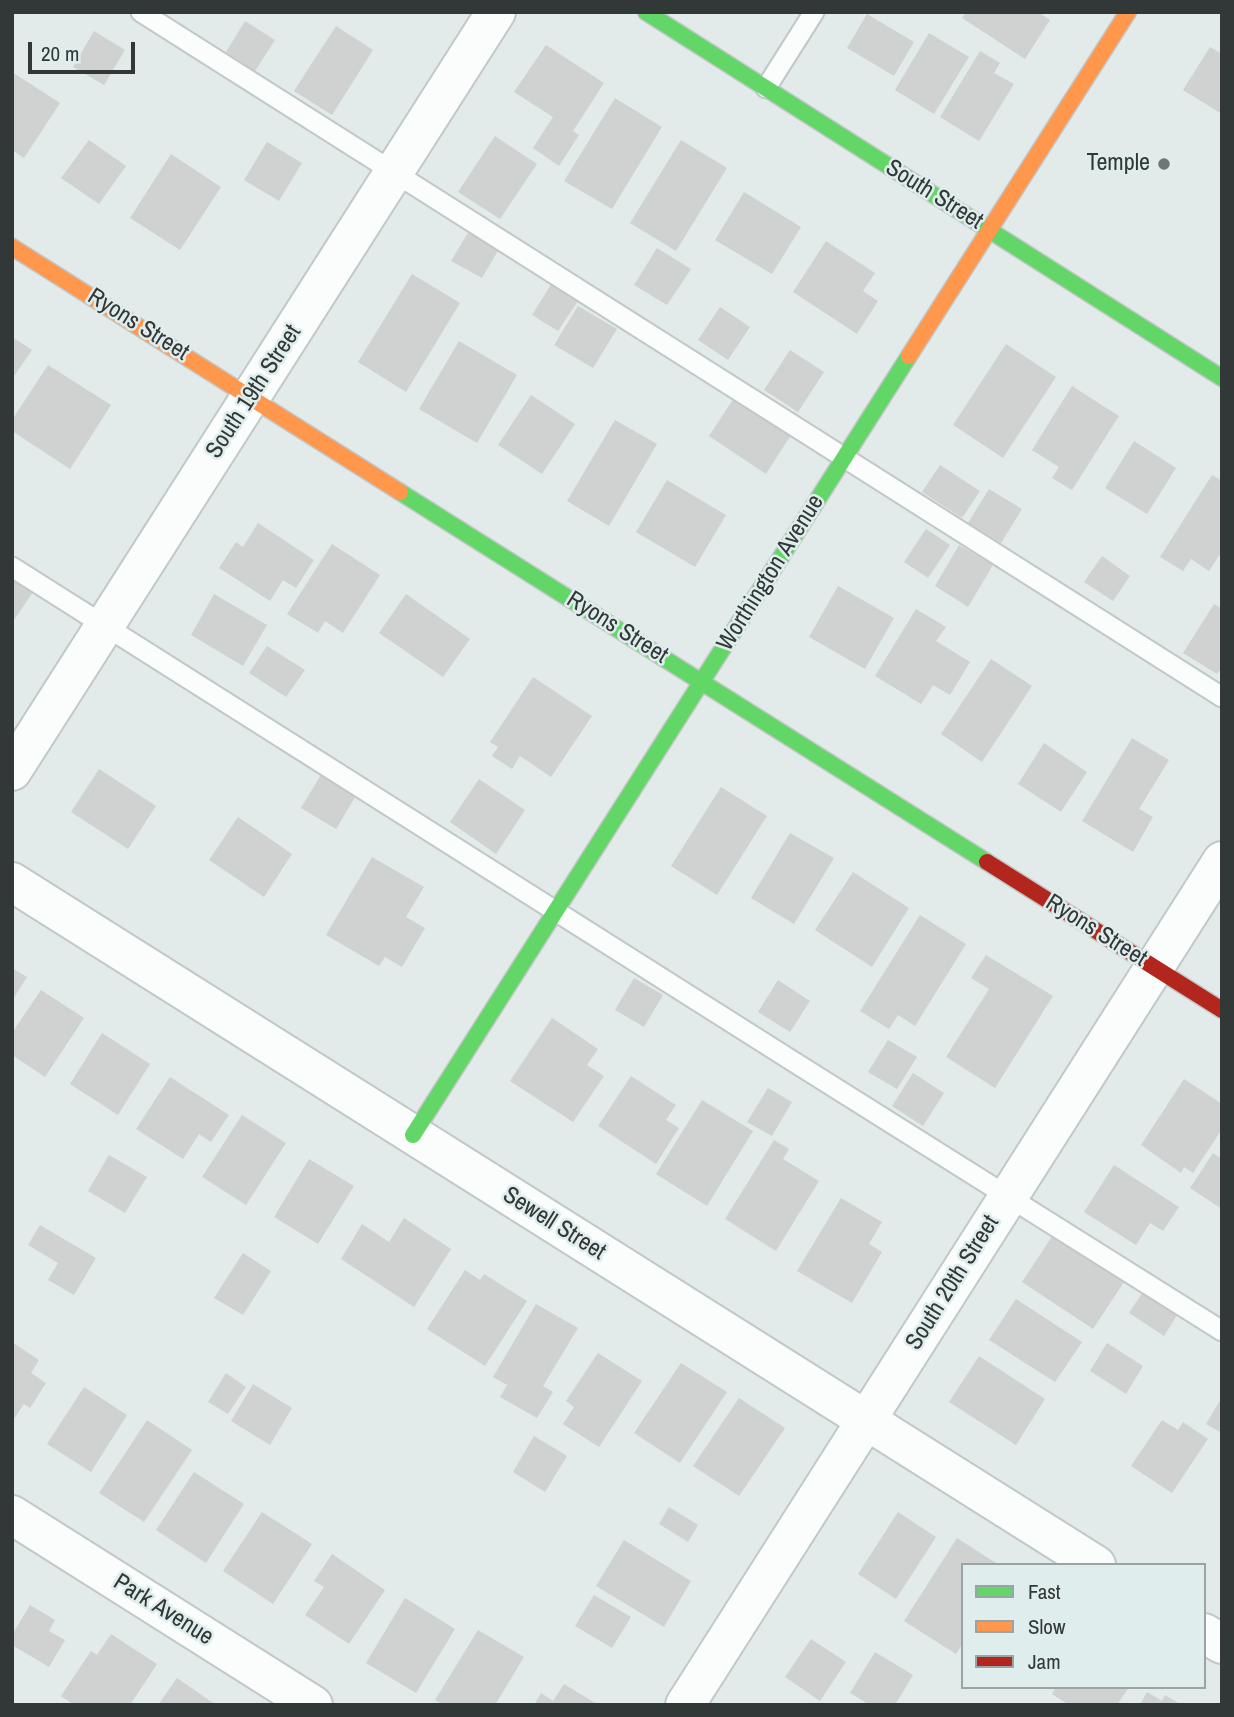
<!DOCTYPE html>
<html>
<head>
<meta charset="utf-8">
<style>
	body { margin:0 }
	#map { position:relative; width:1234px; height:1717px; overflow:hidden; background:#e3eaea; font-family:"Archivo Narrow",sans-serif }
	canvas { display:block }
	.frame { position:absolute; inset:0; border:14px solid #323737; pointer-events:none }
	.legend { position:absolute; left:961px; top:1563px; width:245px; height:126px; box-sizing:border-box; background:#e0eded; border:2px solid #9aa4a4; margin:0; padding:9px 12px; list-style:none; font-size:21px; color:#323737 }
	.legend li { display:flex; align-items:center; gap:14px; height:35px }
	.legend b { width:35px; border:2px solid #9aa4a4 }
	.scale { position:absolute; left:28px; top:42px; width:107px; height:32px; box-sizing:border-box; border:4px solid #323737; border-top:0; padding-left:9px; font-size:21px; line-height:24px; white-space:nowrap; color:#323737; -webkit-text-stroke:5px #e0eded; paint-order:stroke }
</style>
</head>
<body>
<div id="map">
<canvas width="1234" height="1717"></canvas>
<div class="frame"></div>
<ul class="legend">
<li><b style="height:9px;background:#63d668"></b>Fast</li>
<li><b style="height:9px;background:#ff974d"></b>Slow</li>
<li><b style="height:9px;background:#b3261e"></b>Jam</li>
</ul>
<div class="scale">20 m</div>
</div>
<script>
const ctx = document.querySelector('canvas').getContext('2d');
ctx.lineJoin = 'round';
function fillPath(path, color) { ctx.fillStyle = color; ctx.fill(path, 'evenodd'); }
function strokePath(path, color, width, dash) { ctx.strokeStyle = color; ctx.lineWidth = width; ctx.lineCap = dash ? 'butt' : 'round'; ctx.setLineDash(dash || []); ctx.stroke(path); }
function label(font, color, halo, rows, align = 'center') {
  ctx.font = font + ' "Archivo Narrow",sans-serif'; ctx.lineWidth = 5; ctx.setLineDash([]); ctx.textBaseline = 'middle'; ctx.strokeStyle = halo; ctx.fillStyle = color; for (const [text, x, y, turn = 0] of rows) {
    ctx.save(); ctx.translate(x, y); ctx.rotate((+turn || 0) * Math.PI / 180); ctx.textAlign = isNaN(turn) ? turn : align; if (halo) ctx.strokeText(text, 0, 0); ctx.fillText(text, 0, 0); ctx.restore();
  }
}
fillPath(new Path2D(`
	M966 12H1038L1050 20 1025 59 962 18Z
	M867 14 914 42 894 76 847 48Z
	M245 21 275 40 255 71 226 52Z
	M336 26 373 50 332 115 294 91Z
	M94 31 125 50 104 85 73 67Z
	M929 33 969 57 934 114 895 90Z
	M546 45 604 83 573 131 579 135 559 166 533 148 553 117 514 92Z
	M1210 47 1222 54V114L1183 90Z
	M980 51 1000 63 994 73 1014 84 979 141 940 117Z
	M12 72 60 103 24 158 12 150Z
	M615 98 662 127 612 209 564 181Z
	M495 136 537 164 500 219 458 192Z
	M89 140 126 166 99 204 61 178Z
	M681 140 727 168 676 251 630 223Z
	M267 142 302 163 279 201 244 180Z
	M171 154 221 187 180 250 130 218Z
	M744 192 801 227 772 274 715 240Z
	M469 231 499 249 482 278 451 261Z
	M826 241 875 273 863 291 878 301 857 334 793 292Z
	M657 248 691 269 667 305 634 285Z
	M412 274 460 303 406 392 358 362Z
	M552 283 578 301 558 331 532 315Z
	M578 306 617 329 593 368 554 345Z
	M720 307 750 327 728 360 698 340Z
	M12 337 32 350 12 379Z
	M459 341 517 375 477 443 419 409Z
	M1006 344 1056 377 1003 458 953 425Z
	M790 350 824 372 798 412 764 390Z
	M48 365 111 405 70 469 12 431V420Z
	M1072 386 1119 416 1072 490 1052 478 1059 467 1032 450Z
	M531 395 575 424 542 474 498 445Z
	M734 398 791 435 766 474 709 436Z
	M615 420 657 444 609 526 567 501Z
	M1134 441 1176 468 1147 514 1105 488Z
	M940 465 980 491 962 518 922 492Z
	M1212 475 1222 481V551L1209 571 1191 559 1183 571 1160 557Z
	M667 480 726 515 695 567 636 532Z
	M989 489 1022 509 1001 543 968 523Z
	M258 523 314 560 296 588 283 580 270 601 219 568 236 542 243 547Z
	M926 529 950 545 928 578 904 562Z
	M332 544 380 575 343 633 325 621 318 633 287 614Z
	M959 545 993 565 968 607 935 586Z
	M1102 556 1130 576 1113 601 1084 582Z
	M12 578 33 592 12 623Z
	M838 586 894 618 865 669 809 637Z
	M214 594 267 625 243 666 191 635Z
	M406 594 470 639 443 677 379 633Z
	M1214 604 1222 609V667L1217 674 1183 653Z
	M916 609 946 627 936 641 970 662 950 695 933 685 921 704 875 676Z
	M267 646 305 670 286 697 249 673Z
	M991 659 1032 686 982 762 941 734Z
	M533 677 592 716 551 777 520 756 512 769 492 756 498 747 490 742Z
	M1132 738 1169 760 1139 809 1153 817 1133 852 1082 821Z
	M1044 743 1087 772 1061 812 1018 784Z
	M99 769 156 806 128 849 71 812Z
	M322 773 357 794 336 829 301 808Z
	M479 779 525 810 496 854 450 822Z
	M721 787 767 816 717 895 671 866Z
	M238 817 292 854 264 897 209 860Z
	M790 833 834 858 794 924 751 898Z
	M372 857 424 887 406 917 425 928 402 967 385 957 379 966 326 935Z
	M853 872 909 908 872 967 815 930Z
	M920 915 966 944 915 1026 898 1015 889 1029 860 1011Z
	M986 955 1053 996 995 1088 946 1057 989 989 971 978Z
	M12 968 27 977 12 1001Z
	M634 978 663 995 644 1027 615 1010Z
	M778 980 810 1001 790 1032 758 1012Z
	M41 990 84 1018 45 1077 12 1055V1033Z
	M552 1018 598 1049 587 1065 604 1076 573 1122 510 1081Z
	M102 1033 150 1064 118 1115 70 1084Z
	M888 1040 917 1057 897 1089 868 1072Z
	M913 1073 944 1093 923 1126 892 1106Z
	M631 1076 676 1105 666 1120 679 1128 656 1164 598 1126Z
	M170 1077 229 1115 211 1142 199 1134 183 1159 136 1129Z
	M1184 1079 1222 1104V1129L1193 1173 1184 1167 1181 1173 1141 1145Z
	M768 1088 792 1102 772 1136 747 1122Z
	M702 1100 753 1131 707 1206 656 1174Z
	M242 1115 286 1143 246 1205 202 1177Z
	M774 1140 789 1149 783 1159 819 1181 776 1251 725 1219Z
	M1213 1153 1222 1159V1209L1190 1188Z
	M109 1155 147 1177 125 1213 88 1191Z
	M309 1159 354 1186 318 1244 274 1217Z
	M1114 1165 1179 1207 1163 1231 1150 1223 1136 1245 1084 1212Z
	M841 1198 882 1222 869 1244 882 1252 852 1303 797 1271Z
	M404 1218 451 1249 414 1307 341 1259 362 1224 389 1242Z
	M40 1225 96 1258 74 1295 48 1280 58 1263 28 1245Z
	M1053 1235 1124 1282 1093 1329 1022 1282Z
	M243 1253 271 1271 243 1315 214 1298Z
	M465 1270 480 1280 484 1274 527 1301 485 1366 427 1329Z
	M1144 1290 1179 1312 1164 1336 1129 1313Z
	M1016 1299 1082 1342 1055 1382 989 1340Z
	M536 1304 578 1328 543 1386 553 1392 537 1418 500 1397 507 1385 493 1377Z
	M12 1342 39 1360 31 1373 46 1383 30 1408 24 1404 12 1422Z
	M1107 1343 1143 1366 1126 1394 1090 1371Z
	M598 1353 642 1381 599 1447 563 1424 574 1407 566 1401Z
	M979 1356 1045 1399 1016 1445 949 1402Z
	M681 1363 727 1392 680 1463 634 1433Z
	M226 1373 246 1387 228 1414 208 1402Z
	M253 1384 292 1408 270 1445 231 1421Z
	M84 1387 127 1415 91 1472 47 1444Z
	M1222 1397V1433L1206 1424Z
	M739 1398 785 1428 739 1496 693 1466Z
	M147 1420 192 1450 144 1522 99 1493Z
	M1162 1420 1178 1430 1183 1422 1208 1439 1172 1493 1131 1466Z
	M534 1436 567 1456 545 1492 513 1472Z
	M194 1472 244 1504 206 1563 156 1530Z
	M669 1507 698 1525 688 1542 659 1524Z
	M262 1512 312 1544 273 1604 223 1571Z
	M898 1512 936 1537 896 1599 858 1574Z
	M957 1538 999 1565H963V1643L956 1654 904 1621Z
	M624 1540 691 1581 664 1627 596 1586Z
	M332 1554 385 1590 349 1644 305 1615 324 1587 314 1581Z
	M594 1595 631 1617 612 1648 575 1626Z
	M405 1598 455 1629 416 1693 366 1663Z
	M30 1605 55 1620 49 1631 65 1640 49 1667 12 1645V1635Z
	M478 1630 524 1657 495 1705H443L435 1700Z
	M111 1634 157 1664 130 1705H74L61 1696 91 1651 97 1655Z
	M811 1639 846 1662 820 1701 785 1677Z
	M875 1652 913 1675 895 1705H870L850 1693Z
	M177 1678 216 1705H158Z
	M564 1684 595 1703 594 1705H534L541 1693 553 1701Z
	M1056 1687H1129L1117 1705H1069L1052 1694Z
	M1147 1692 1162 1701 1165 1695 1182 1705H1140Z`), '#d0d1d1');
const lane = new Path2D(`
	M141 12 1222 697
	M766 88 814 12
	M12 567C416 820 817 1079 1222 1331`);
const street = new Path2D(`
	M12 771 496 12
	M12 882 1096 1565
	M12 1515 313 1705
	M1204 1633 1222 1644
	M685 1705 1222 861`);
const fast = new Path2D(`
	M646 12 1222 378
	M400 492 987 862
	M413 1135 909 356`);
const slow = new Path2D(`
	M12 247 400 492
	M909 356 1128 12`);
const jam = new Path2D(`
	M987 862 1222 1010`);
strokePath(lane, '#c2c7c7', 23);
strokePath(street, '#c2c7c7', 42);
strokePath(fast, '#c2c7c7', 19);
strokePath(slow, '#c2c7c7', 19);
strokePath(jam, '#c2c7c7', 19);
strokePath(lane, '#fbfcfc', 19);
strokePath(street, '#fbfcfc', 38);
strokePath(fast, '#63d668', 16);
strokePath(slow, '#ff974d', 16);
strokePath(jam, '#b3261e', 16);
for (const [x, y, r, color] of [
	[1164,164,7,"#707676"]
]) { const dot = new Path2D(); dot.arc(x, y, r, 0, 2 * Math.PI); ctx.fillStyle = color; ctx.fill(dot); strokePath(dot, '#e0eded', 2.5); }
label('24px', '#323737', '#e0eded', [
	["Temple",1150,164]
], 'right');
label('24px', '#323737', '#e0eded', [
	["South Street",934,195,32],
	["Ryons Street",138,325,32],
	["South 19th Street",254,392,-57],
	["Worthington Avenue",771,573,-58],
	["Ryons Street",617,628,32],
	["Ryons Street",1096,931,32],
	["Sewell Street",554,1224,32],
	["South 20th Street",953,1283,-58],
	["Park Avenue",163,1610,32]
]);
</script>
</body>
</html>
